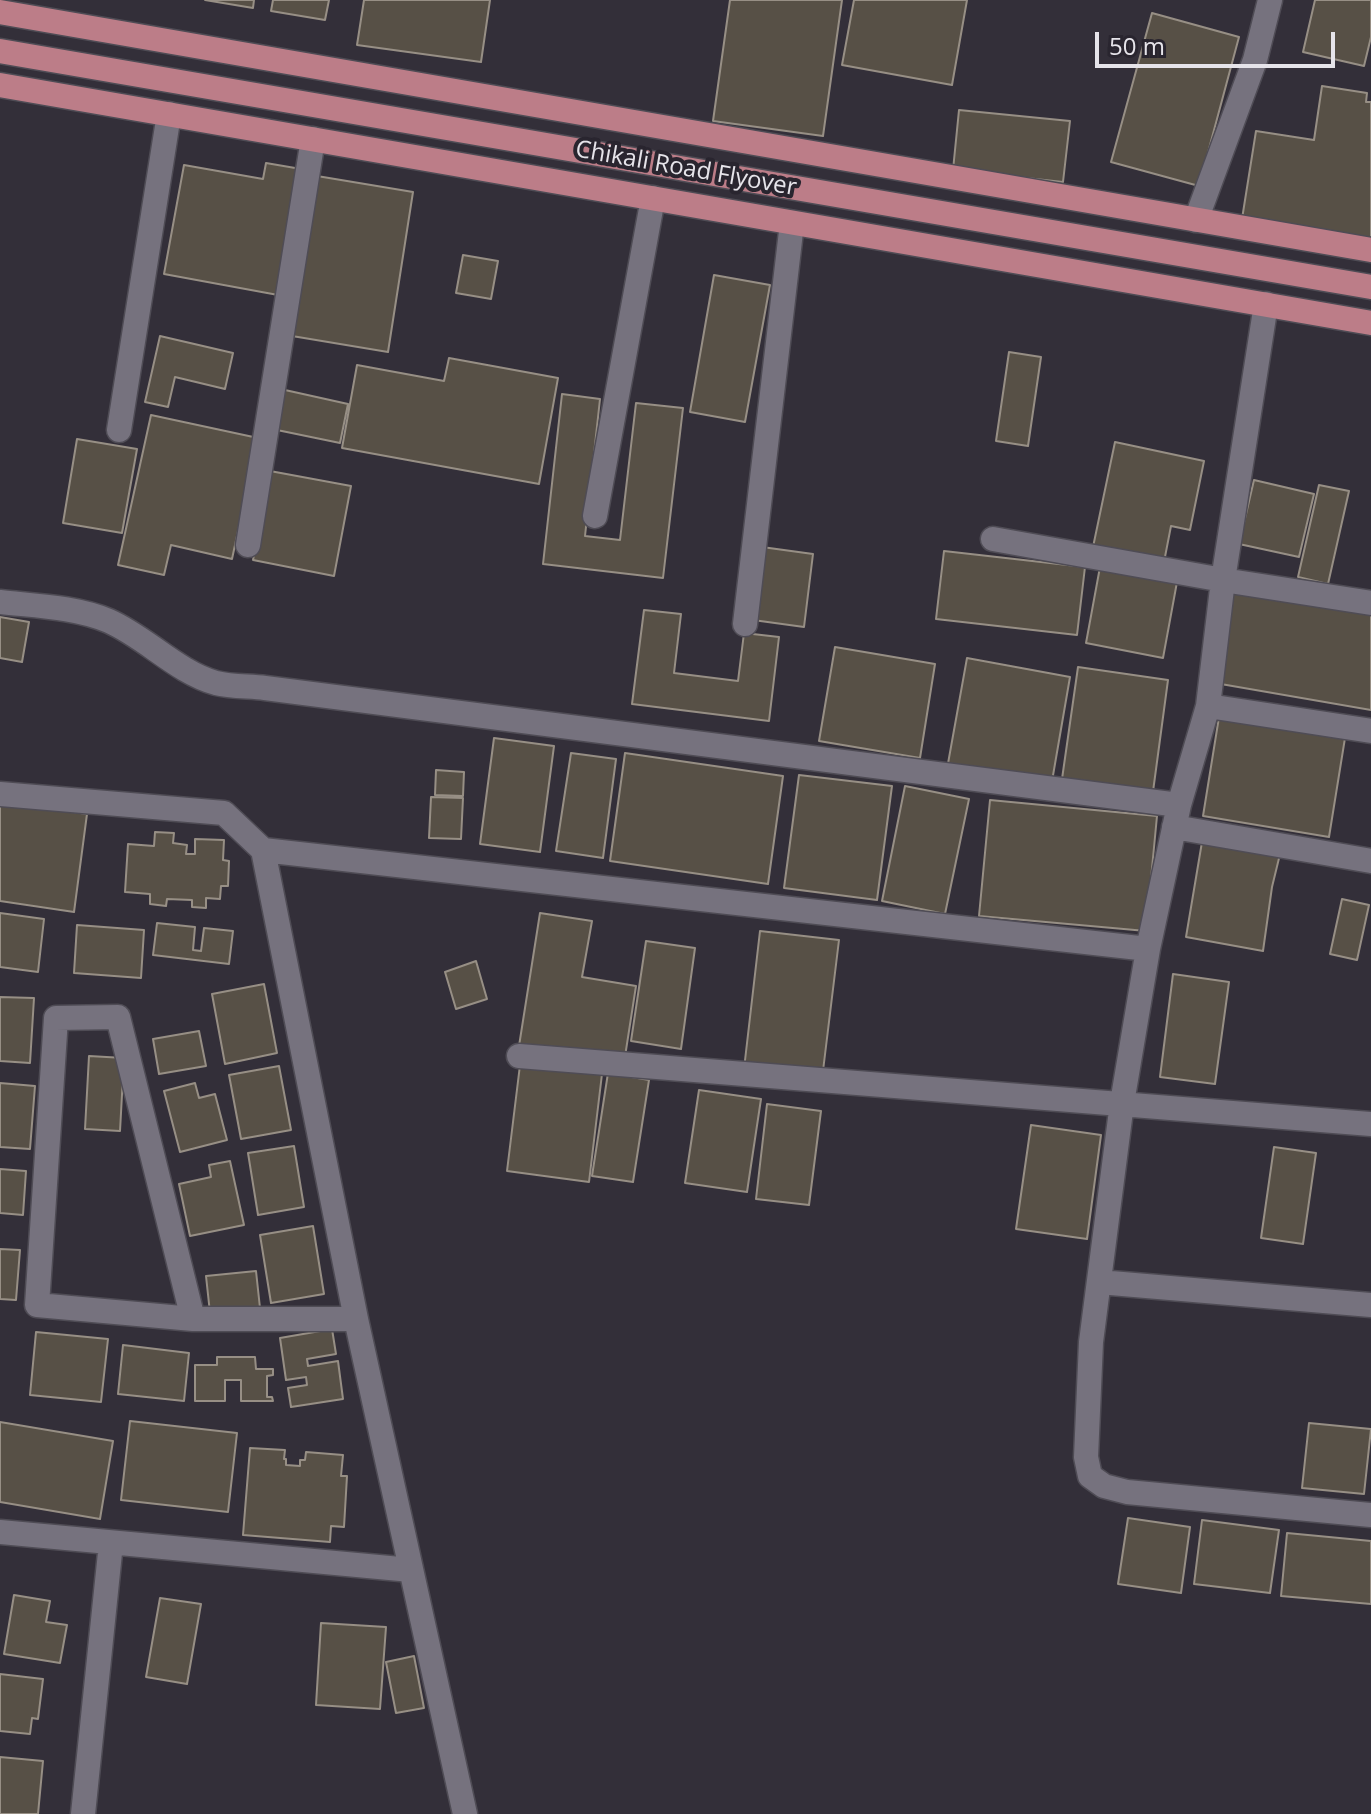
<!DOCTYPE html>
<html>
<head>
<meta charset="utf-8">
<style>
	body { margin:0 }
	#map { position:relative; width:1371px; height:1814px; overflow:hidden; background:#332f39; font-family:"Open Sans",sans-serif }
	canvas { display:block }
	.scale { position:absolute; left:1095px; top:32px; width:240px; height:36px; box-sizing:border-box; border:4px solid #e6e4ea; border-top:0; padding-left:10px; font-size:24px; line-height:28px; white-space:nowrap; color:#e6e4ea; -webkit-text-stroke:6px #29252f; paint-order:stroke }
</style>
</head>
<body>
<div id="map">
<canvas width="1371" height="1814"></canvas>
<div class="scale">50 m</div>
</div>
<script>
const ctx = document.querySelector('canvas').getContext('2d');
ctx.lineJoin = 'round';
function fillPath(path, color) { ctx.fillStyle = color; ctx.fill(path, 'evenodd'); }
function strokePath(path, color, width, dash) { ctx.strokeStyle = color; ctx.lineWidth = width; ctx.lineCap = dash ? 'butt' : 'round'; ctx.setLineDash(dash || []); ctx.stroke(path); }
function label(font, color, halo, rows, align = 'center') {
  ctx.font = font + ' "Open Sans",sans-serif'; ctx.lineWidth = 8; ctx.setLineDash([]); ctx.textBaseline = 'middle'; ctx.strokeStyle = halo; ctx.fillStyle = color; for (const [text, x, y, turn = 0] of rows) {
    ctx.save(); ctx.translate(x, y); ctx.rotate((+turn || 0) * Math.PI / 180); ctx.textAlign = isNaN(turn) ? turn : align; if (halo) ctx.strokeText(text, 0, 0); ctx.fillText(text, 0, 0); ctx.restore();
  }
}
const building = new Path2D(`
	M205 0H254L253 8Z
	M273 0H329L325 20 271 11Z
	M364 0H490L481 62 357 45Z
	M730 0H842L823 136 713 121Z
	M854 0H967L952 85 842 65Z
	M1315 0H1371V37L1364 66 1303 52Z
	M1152 13 1239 37 1199 186 1111 162Z
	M1322 86 1367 93 1366 102H1371V241L1242 219 1256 131 1314 140Z
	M959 110 1070 121 1063 182 953 170Z
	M266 163 301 169 278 295 164 274 184 165 263 179Z
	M317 176 413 192 388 352 292 336Z
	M463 255 498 261 491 299 456 293Z
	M714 275 770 285 745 422 690 412Z
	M160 336 233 353 225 389 175 377 168 407 145 402Z
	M1009 352 1041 357 1028 446 996 441Z
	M449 358 558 378 539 484 342 448 357 365 444 381Z
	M285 390 348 404 340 443 277 430Z
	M562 394 600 399 585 536 620 540 636 403 683 408 663 578 543 564Z
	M151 415 258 438 232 559 171 545 164 575 118 565Z
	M77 439 137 449 122 533 63 523Z
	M1115 442 1204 461 1190 530 1171 526 1164 562 1093 547Z
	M270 471 351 486 334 576 253 560Z
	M1254 480 1314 494 1299 557 1239 544Z
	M1319 485 1349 491 1328 584 1298 577Z
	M762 547 813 554 804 627 753 620Z
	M944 551 1085 567 1077 635 936 619Z
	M1100 567 1177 582 1163 658 1086 643Z
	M1231 587 1371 610V710L1215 683Z
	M644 610 681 614 674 673 738 681 744 633 779 637 769 721 632 704Z
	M0 617 29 622 22 662 0 658Z
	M835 647 935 664 920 758 819 741Z
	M967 658 1070 677 1051 787 947 769Z
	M1078 667 1168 680 1152 799 1061 786Z
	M1219 717 1345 738 1329 837 1203 816Z
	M494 738 554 746 540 852 480 844Z
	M571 753 616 759 603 858 556 851Z
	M625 753 783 776 768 884 610 861Z
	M436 770 464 772 463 796 435 795Z
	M799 775 892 786 877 900 784 888Z
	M905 786 969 799 945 914 882 901Z
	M431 797 463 798 461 839 429 838Z
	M990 800 1157 816 1146 931 979 916Z
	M0 801 87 814 74 912 0 901Z
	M155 832 174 833 173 843 187 845 186 854H195V839L224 840 223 860 229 861 228 886H221L220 899 206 898V908L192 907V900L167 899 166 906 150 904V894L125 892 128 844 154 846Z
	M1203 836 1281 850 1272 887 1263 951 1186 937Z
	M1342 899 1369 905 1357 960 1330 954Z
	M0 913 44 919 38 972 0 967Z
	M540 913 592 921 582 977 636 986 624 1063 519 1046Z
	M157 923 195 927 193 950 201 951 204 928 233 931 229 964 153 955Z
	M77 925 144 930 141 978 74 973Z
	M760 931 839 940 822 1079 744 1069Z
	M646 941 695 948 681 1049 631 1041Z
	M476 961 487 999 456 1009 445 972Z
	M1173 974 1229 982 1215 1084 1160 1077Z
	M264 984 277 1053 225 1064 212 994Z
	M0 997 34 998 30 1063 0 1061Z
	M199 1031 206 1066 159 1074 153 1039Z
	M89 1056 124 1058 120 1131 85 1129Z
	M520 1065 602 1074 589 1182 507 1171Z
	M279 1066 291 1130 241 1139 229 1075Z
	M608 1073 649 1080 633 1182 592 1176Z
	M0 1083 35 1086 30 1149 0 1147Z
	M195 1083 199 1098 215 1094 227 1140 180 1152 164 1091Z
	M699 1090 761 1099 747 1192 685 1183Z
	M767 1104 821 1111 809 1205 756 1199Z
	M1031 1125 1101 1135 1087 1239 1016 1229Z
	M294 1146 304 1207 258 1215 248 1153Z
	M1274 1147 1316 1153 1303 1244 1261 1238Z
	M230 1161 244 1225 190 1236 179 1184 211 1177 209 1165Z
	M0 1169 26 1171 23 1215 0 1213Z
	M313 1226 324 1294 271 1303 260 1235Z
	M0 1249 20 1250 16 1300 0 1299Z
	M256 1271 260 1308 210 1313 206 1276Z
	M332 1329 336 1354 307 1359 308 1366 338 1361 343 1399 291 1407 288 1388 307 1385 306 1377 286 1380 280 1338Z
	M36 1332 108 1339 101 1402 30 1395Z
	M123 1345 189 1353 184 1401 118 1394Z
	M217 1357H255L256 1369H273V1375L267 1376V1397H272L273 1401H241V1380H225V1401H195V1365H217Z
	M130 1421 237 1433 228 1512 121 1500Z
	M0 1422 113 1441 100 1519 0 1502Z
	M1309 1423 1371 1429 1364 1494 1302 1488Z
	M250 1448 285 1450 284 1459H286V1465L300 1466V1460H305L306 1452 343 1455 341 1476H347L344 1527 331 1526 330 1542 243 1535Z
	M1128 1518 1190 1527 1181 1593 1118 1584Z
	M1202 1520 1279 1530 1270 1593 1194 1584Z
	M1287 1533 1371 1541V1604L1281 1596Z
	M14 1595 50 1601 46 1622 67 1625 60 1663 4 1654Z
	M160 1598 201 1604 187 1684 146 1677Z
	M321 1623 386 1627 380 1709 316 1705Z
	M414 1656 424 1708 396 1713 386 1662Z
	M0 1674 43 1679 38 1719 32 1718 30 1734 0 1731Z
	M0 1757 43 1761 38 1814H0Z`);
fillPath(building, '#575046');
strokePath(building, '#978f85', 2);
const minor = new Path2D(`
	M1196 220 1255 60 1270 0
	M119 430 169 114
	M595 516 653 198
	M993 539 1223 580 1371 603
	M248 545 313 139
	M0 602C36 606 76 607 109 621 147 638 177 672 216 683 232 687 250 686 265 688L1179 805
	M745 624 792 223
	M1208 706 1223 580 1266 304
	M1371 731 1208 706 1179 805 1148 949 1122 1103 1091 1342 1086 1457 1090 1476 1104 1486 1127 1492 1371 1515
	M0 794 224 813 263 850 356 1319 465 1814
	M1174 827 1371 861
	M263 850 1148 949
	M519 1056 1371 1124
	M1099 1282 1371 1305
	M193 1319 118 1017 56 1018 37 1305 193 1319H356
	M0 1532 411 1570
	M83 1814 111 1543`);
const major = new Path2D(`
	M0 12 1371 250
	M0 51 1371 287
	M0 85 1371 323`);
strokePath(minor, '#4f4c55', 27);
strokePath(major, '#4f4c55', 27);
strokePath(minor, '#76727e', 24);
strokePath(major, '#bc7d88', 24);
label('24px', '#e6e4ea', '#29252f', [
	["Chikali Road Flyover",686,169,10]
]);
</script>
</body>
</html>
